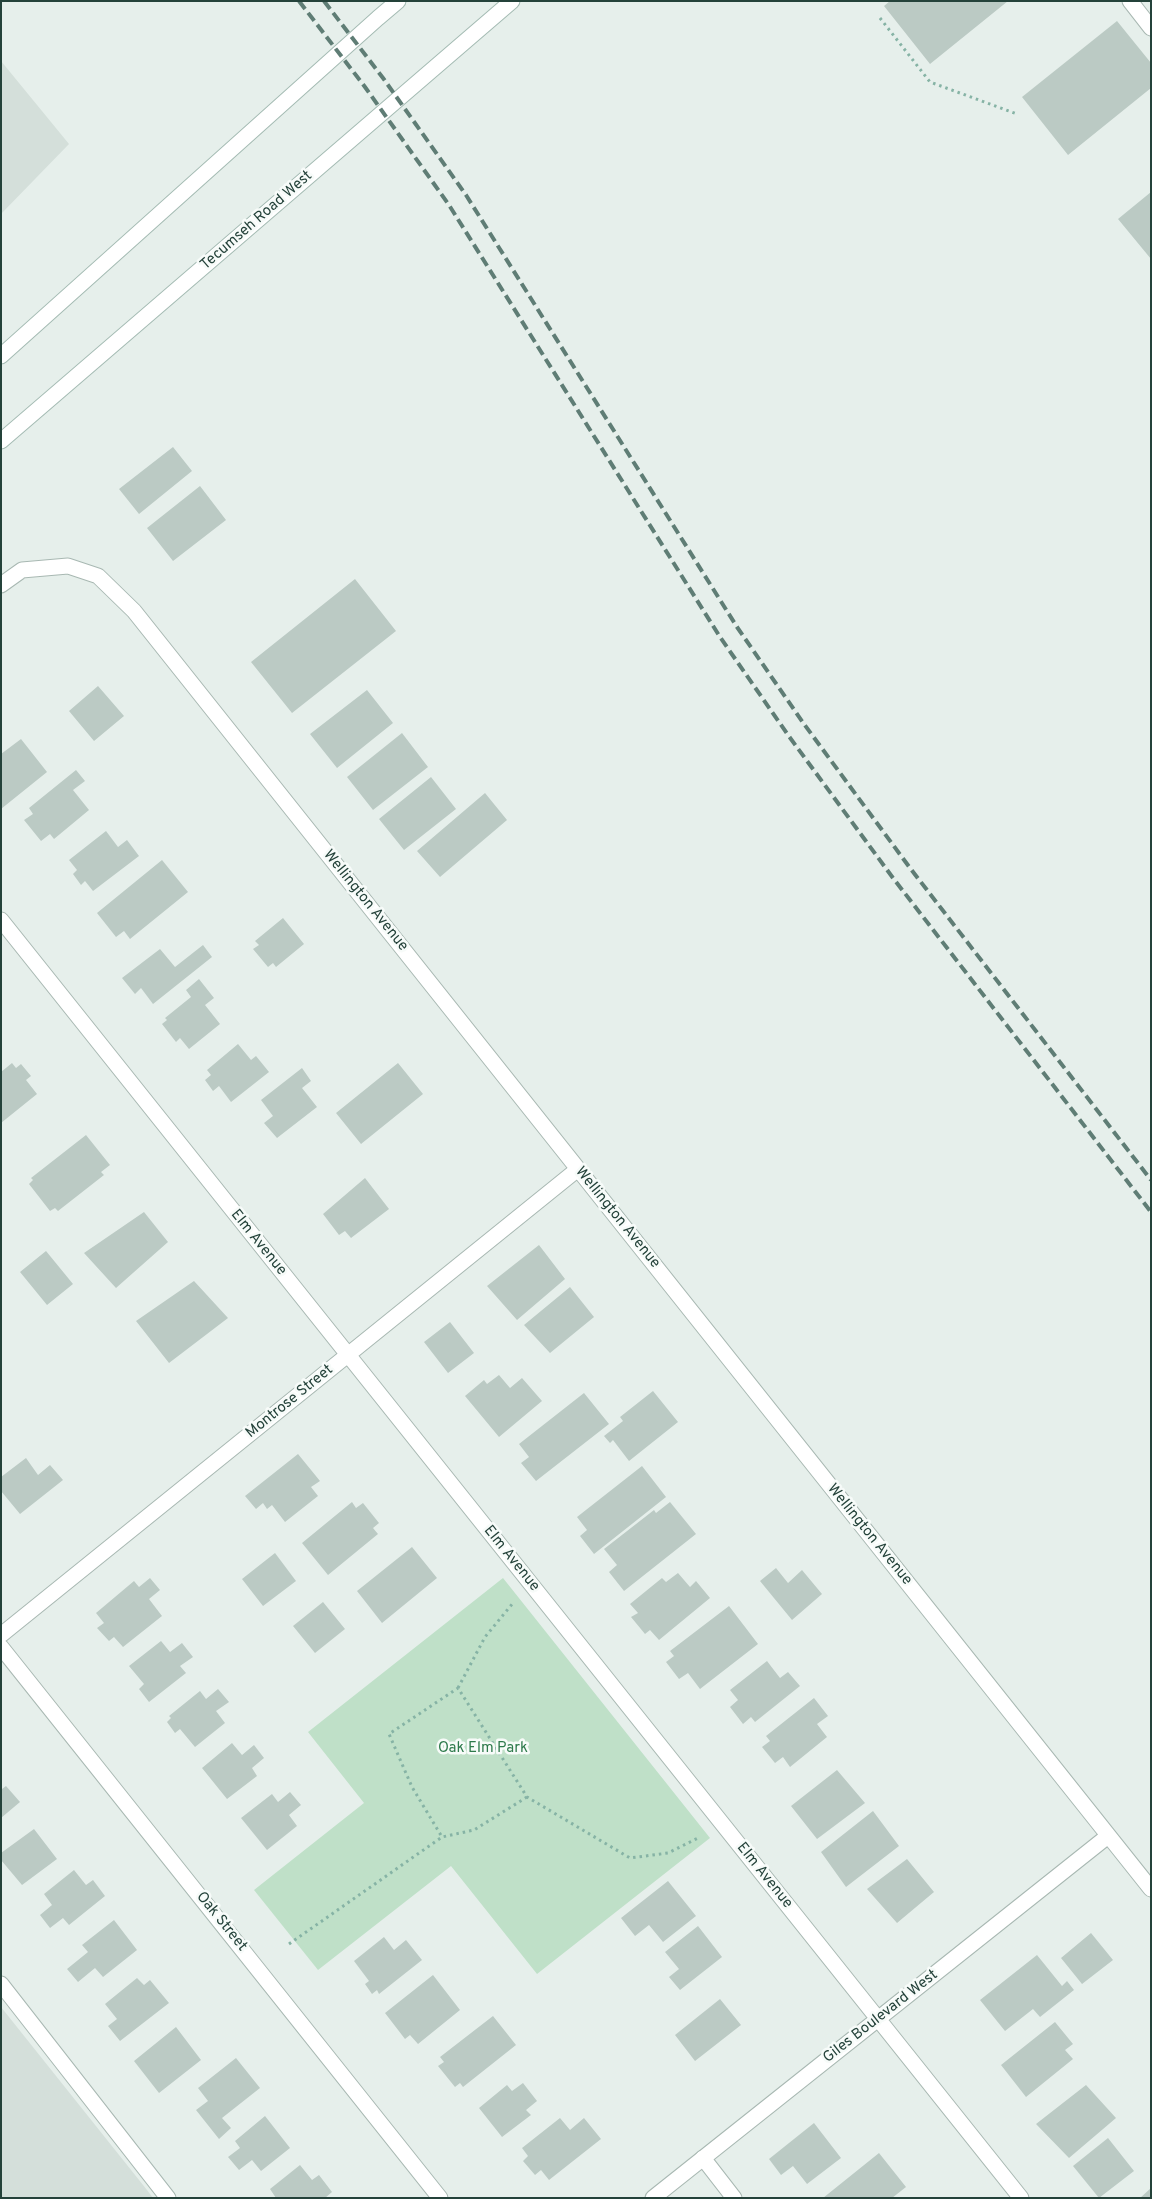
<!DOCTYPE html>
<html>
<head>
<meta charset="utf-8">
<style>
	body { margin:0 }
	#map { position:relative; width:1152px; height:2199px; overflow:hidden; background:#e6efeb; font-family:Overpass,sans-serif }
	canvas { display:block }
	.frame { position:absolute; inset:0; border:2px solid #24423a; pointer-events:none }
</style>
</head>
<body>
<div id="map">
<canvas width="1152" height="2199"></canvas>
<div class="frame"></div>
</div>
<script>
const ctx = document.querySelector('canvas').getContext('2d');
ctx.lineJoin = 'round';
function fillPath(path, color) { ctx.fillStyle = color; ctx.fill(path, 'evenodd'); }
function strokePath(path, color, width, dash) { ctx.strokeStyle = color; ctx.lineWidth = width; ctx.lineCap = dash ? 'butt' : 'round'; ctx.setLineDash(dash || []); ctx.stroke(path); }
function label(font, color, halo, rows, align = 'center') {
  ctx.font = font + ' Overpass,sans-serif'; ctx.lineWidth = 5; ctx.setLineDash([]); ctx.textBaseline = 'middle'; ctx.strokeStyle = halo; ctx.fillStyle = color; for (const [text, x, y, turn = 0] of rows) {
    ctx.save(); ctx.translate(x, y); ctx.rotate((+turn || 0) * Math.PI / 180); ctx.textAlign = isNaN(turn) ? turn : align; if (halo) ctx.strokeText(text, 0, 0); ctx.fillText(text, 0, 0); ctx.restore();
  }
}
fillPath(new Path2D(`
	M1 61 69 144 1 214Z
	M1 2007 147 2190 153 2198H1Z`), '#d4dfda');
fillPath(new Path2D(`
	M503 1578 710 1838 537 1974 451 1866 318 1970 254 1890 364 1803 308 1732Z`), '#bfe0c8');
fillPath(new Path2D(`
	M890 1H1008L930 64 884 6Z
	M1117 21 1151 63V88L1068 155 1022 97Z
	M1151 192V259L1118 219Z
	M173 447 192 471 139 514 119 489Z
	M200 486 226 520 173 561 147 528Z
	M355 579 396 631 292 713 251 662Z
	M98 686 124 716 94 741 69 711Z
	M367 690 393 723 337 768 310 734Z
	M402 733 428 767 373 810 347 777Z
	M21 739 47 772 1 809V754Z
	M76 770 85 781 73 790 89 810 54 839 50 834 41 841 24 820 33 814 29 808Z
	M431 777 456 809 404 850 379 819Z
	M485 793 507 820 440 877 417 851Z
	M106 831 118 847 127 840 139 856 93 891 85 881 81 885 73 874 77 870 69 860Z
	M162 860 188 892 130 939 124 931 116 937 97 913Z
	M283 918 304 944 276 967 273 963 268 967 253 949 259 945 255 941Z
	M203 945 212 957 153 1004 141 988 135 994 122 978 160 949 175 967Z
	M199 979 214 998 205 1005 220 1024 189 1049 180 1038 176 1042 162 1024 167 1020 165 1018 191 997 186 990Z
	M238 1044 251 1060 256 1056 269 1072 231 1102 219 1086 213 1091 205 1080 211 1075 207 1070Z
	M12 1063 16 1068 21 1064 31 1076 26 1080 37 1094 1 1123V1072Z
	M398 1063 423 1094 361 1144 336 1113Z
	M302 1068 311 1081 302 1088 317 1107 277 1138 264 1123 273 1116 261 1100Z
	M86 1135 110 1165 101 1172 104 1175 58 1211 55 1208 50 1211 29 1184 33 1180 31 1178Z
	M365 1178 389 1209 351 1238 345 1231 339 1235 323 1214Z
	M144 1212 168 1242 116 1288 84 1253Z
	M539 1245 565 1279 517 1320 487 1286Z
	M46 1251 73 1284 47 1305 20 1272Z
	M194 1281 228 1318 169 1363 136 1321Z
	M570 1287 594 1317 550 1353 524 1325Z
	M450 1322 474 1353 448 1373 424 1342Z
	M499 1375 510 1388 522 1378 542 1401 499 1437 465 1396 484 1380 487 1384Z
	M653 1391 678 1422 629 1461 613 1440 610 1443 604 1436 623 1421 620 1417Z
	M584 1393 609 1424 536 1481 521 1463 529 1457 519 1444Z
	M298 1454 320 1481 311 1487 318 1496 285 1522 272 1505 267 1509 263 1503 256 1509 245 1496Z
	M26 1458 38 1475 50 1465 63 1480 20 1514 1 1491V1477Z
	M642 1466 666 1497 594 1554 580 1536 587 1530 577 1517Z
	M352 1502 356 1508 363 1503 379 1523 373 1528 378 1534 328 1575 302 1543Z
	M670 1502 696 1534 624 1591 609 1572 617 1565 604 1549 654 1510 656 1513Z
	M412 1547 437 1578 382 1623 357 1591Z
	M275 1553 296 1581 263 1606 242 1579Z
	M776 1568 788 1583 802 1570 822 1594 792 1620 760 1581Z
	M678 1573 690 1587 696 1581 710 1598 659 1640 650 1630 645 1634 631 1617 638 1613 630 1604 662 1578 666 1582Z
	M150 1578 160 1590 149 1599 162 1616 123 1647 114 1637 109 1641 97 1628 104 1623 96 1613 134 1581 139 1587Z
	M323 1602 345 1629 315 1653 293 1626Z
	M729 1606 758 1644 700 1689 688 1673 679 1679 666 1662 674 1656 670 1651Z
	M161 1641 170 1652 182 1643 193 1657 180 1666 186 1673 149 1702 139 1689 144 1684 129 1666Z
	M767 1661 780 1678 788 1672 800 1686 755 1722 751 1717 743 1724 730 1707 738 1700 730 1690Z
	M218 1689 229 1702 216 1711 225 1723 195 1747 180 1729 175 1733 167 1722 171 1718 169 1716 200 1691 206 1699Z
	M814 1698 828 1716 817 1724 827 1737 790 1767 783 1757 775 1763 762 1747 770 1741 766 1736Z
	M232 1743 242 1755 254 1745 264 1758 252 1768 257 1776 227 1799 202 1768Z
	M837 1770 865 1803 817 1839 791 1806Z
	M6 1786 20 1802 1 1818V1788L2 1789Z
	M290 1792 301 1805 289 1815 297 1826 267 1850 241 1818 272 1794 278 1802Z
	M873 1811 899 1846 846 1887 821 1852Z
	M34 1829 57 1859 22 1885 1 1860V1853Z
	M907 1859 934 1892 897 1923 867 1889Z
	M74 1870 86 1885 93 1880 105 1896 69 1925 63 1918 50 1928 40 1915 52 1905 44 1894Z
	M668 1881 696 1916 663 1942 649 1925 635 1936 621 1918Z
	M114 1920 137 1950 103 1977 95 1968 78 1982 67 1969 88 1952 82 1945Z
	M698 1926 722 1957 680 1990 669 1977 679 1969 665 1952Z
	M1091 1933 1113 1960 1082 1984 1061 1958Z
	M384 1937 394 1950 406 1940 422 1960 379 1994 377 1990 372 1994 365 1984 369 1981 354 1961Z
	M1037 1955 1062 1986 1067 1981 1074 1990 1040 2017 1033 2009 1005 2031 980 2000Z
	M433 1975 460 2010 418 2044 410 2035 405 2039 385 2013Z
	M137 1978 144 1985 150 1980 169 2003 120 2041 108 2026 117 2019 105 2004Z
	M720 1999 741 2025 695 2061 675 2035Z
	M493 2016 516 2045 463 2087 460 2083 455 2087 438 2066 444 2062 440 2057Z
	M1055 2022 1073 2044 1065 2050 1073 2059 1026 2097 1001 2065Z
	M176 2027 201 2060 159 2093 134 2061Z
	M236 2058 260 2088 222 2118 231 2128 219 2139 196 2110 208 2101 198 2088Z
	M523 2083 537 2101 526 2110 531 2115 502 2137 479 2108 507 2085 512 2091Z
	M1086 2085 1116 2118 1069 2158 1036 2124Z
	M265 2116 290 2148 261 2171 252 2160 239 2170 228 2157 240 2148 235 2141Z
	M560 2118 570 2130 584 2118 601 2139 549 2180 541 2170 535 2175 523 2161 528 2156 522 2148Z
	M814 2123 841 2158 807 2184 793 2166 781 2175 769 2159Z
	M1108 2138 1134 2171 1099 2198 1073 2166Z
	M879 2153 906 2187 892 2198H823Z
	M300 2165 312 2180 319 2175 332 2192 325 2198H276L270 2189Z
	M1151 2188V2198H1140Z`), '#bbcac4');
const lane = new Path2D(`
	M1130 1 1151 28
	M1 1984 168 2198
	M703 2158 734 2198`);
const street = new Path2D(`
	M1 585 22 570 68 566 98 576 134 611 1151 1889
	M1 920 1021 2198
	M1 1635 578 1169
	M1 1647 440 2198
	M653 2198 1108 1836`);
const secondary = new Path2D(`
	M1 356 378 18 398 1
	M1 441 512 1`);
strokePath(lane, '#a8b8b2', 17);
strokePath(street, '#a8b8b2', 17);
strokePath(secondary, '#a4bbb3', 17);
strokePath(new Path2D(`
	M880 18 930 82 1017 114
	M458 1688 485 1637 513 1603
	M527 1797 474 1830 442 1837 412 1787 389 1734 458 1688 527 1797 630 1858 668 1853 698 1838
	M289 1944 442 1837`), '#86b3a5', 3, [2.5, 4]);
strokePath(lane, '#fff', 15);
strokePath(street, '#fff', 15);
strokePath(secondary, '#fff', 15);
strokePath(new Path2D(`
	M299 1 365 87 449 205 720 637 788 735 893 878 1151 1212
	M324 1 383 78 466 195 737 627 804 724 910 868 1151 1180`), '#5f7d75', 4, [10, 5]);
label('15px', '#24423a', '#f7fbf9', [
	["Tecumseh Road West",257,221,-41],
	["Wellington Avenue",365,901,51],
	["Wellington Avenue",617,1218,51],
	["Elm Avenue",258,1243,51],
	["Montrose Street",290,1402,-39],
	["Wellington Avenue",869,1535,51],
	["Elm Avenue",511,1559,51],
	["Elm Avenue",764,1876,51],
	["Oak Street",221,1922,51],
	["Giles Boulevard West",881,2017,-38]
]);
label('15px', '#2d7a4b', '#f7fbf9', [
	["Oak Elm Park",483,1749]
]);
</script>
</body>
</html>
